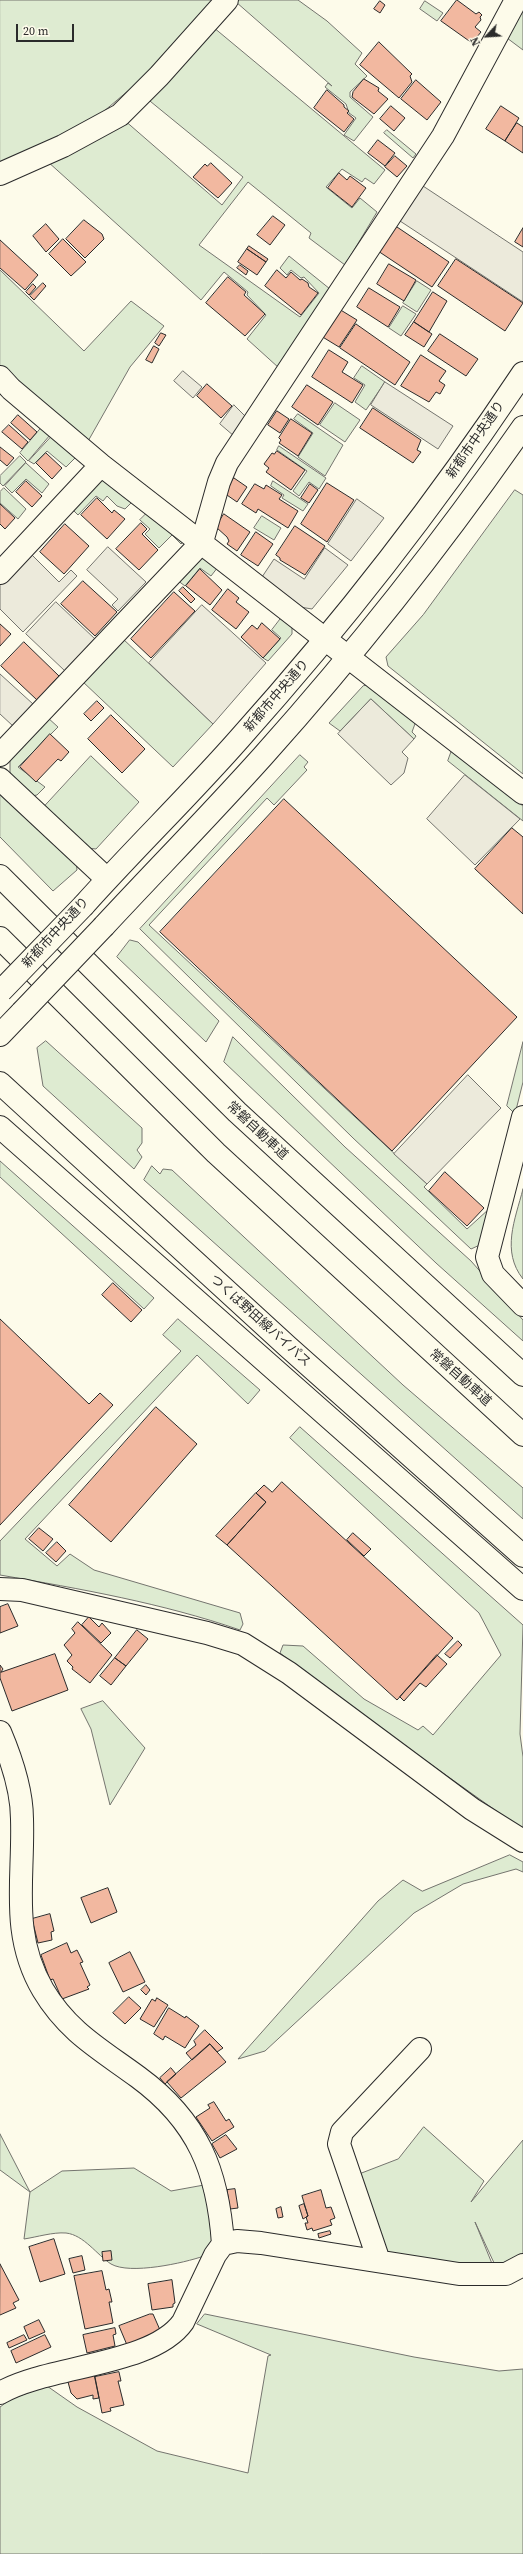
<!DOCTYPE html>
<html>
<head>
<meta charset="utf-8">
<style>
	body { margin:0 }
	#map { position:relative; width:523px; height:2554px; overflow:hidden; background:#fdfbea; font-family:"Source Serif 4",serif }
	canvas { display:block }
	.north { position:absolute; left:467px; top:16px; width:40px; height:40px; -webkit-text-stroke:3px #fdfbea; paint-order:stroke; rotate:245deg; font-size:11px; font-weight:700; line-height:16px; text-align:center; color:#2b2b2b }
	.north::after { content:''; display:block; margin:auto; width:14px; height:18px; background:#2b2b2b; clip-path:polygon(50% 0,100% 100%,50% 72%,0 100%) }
	.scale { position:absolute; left:16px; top:24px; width:58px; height:18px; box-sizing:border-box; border:2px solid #2b2b2b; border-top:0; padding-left:5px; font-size:12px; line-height:14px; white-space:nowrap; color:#2b2b2b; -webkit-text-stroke:3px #fdfbea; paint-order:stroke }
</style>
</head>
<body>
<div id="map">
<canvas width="523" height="2554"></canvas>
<div class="north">N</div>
<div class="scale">20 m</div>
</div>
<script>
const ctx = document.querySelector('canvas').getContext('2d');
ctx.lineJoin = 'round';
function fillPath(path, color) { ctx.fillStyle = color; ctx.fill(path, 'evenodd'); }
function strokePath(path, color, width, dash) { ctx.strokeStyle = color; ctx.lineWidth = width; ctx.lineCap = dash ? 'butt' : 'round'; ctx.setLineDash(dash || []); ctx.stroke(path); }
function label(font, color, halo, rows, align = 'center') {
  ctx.font = font + ' "Source Serif 4","Noto Sans JP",serif'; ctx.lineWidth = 3; ctx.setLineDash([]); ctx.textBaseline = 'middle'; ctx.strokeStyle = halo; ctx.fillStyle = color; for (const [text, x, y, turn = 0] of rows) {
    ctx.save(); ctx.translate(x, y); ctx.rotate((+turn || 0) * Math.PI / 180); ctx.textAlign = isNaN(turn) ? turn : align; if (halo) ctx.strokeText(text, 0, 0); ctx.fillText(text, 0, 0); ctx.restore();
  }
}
const green = new Path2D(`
	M0 0H214L142 79 90 123 0 165Z
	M237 0H298L327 21 362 53 355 64 367 76 350 92V97L373 117 354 141 344 135 356 118 349 113 346 104 325 87 328 83 332 86 236 2Z
	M425 1 443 13 437 21 420 9Z
	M523 11V50L507 38Z
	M213 27 385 170 374 184 365 178 362 182 342 169 326 187 352 208 360 198 377 212 345 265 309 238 311 233 248 182 199 245 300 317 319 293 304 277 301 278 291 270 287 275 280 268 289 256 330 289 279 368 247 339 266 315 247 295 248 292 224 272 201 300 47 161 123 119 222 205 243 177 145 97Z
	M387 130 416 154 413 158 384 133Z
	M0 270 84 351 131 301 164 326 130 367 87 443 0 367Z
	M417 281 431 290 417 312 403 303Z
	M403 306 416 314 401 336 389 328Z
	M362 366 385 382 366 410 355 402 365 385 354 378Z
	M335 403 360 420 345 442 320 425Z
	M298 414 343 445 325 476 298 457 313 433 294 419Z
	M42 427 50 435 28 461 20 453Z
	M53 435 79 454 66 467 47 451 34 464 29 461Z
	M279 446 326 478 319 489 309 482 299 496 293 491 307 471 277 450Z
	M20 456 26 462 3 486 0 483V476Z
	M26 463 49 484 42 493 26 479 12 493 5 486Z
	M107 477 135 499 125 509 117 506 107 496 103 501 96 496 78 515 73 510 97 480Z
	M273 481 308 504 303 511 282 498 284 495 271 486Z
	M4 488 26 509 18 519 0 503V492Z
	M515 490 523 495V774L388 666 386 657 423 615Z
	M149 511 185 540 181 544 172 535 159 548 145 534 150 529 140 520Z
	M262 516 281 528 274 540 254 528Z
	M196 558H206L218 567 211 576 200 568 185 586 177 580Z
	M282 617 292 625V634L268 661 263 658 281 638 272 630Z
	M122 638 213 724 173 767 82 681Z
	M370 685 416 721 412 732 416 736 414 739 371 699 340 731 329 723 363 686Z
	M47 717 58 727 18 767 45 787 37 795 32 796 10 774V759Z
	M452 750 523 806V821L448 761Z
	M300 755 308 762 304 767 307 770 274 805 267 798 149 925 427 1184 424 1187 467 1229 489 1209 482 1244 471 1249 353 1138 140 929Z
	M91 756 139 802 96 849 87 848 44 807Z
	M0 790 76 860 77 870 53 891 0 837Z
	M130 940 138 942 219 1021 206 1042 117 957Z
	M233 1037 345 1147 471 1261 523 1320V1341L436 1263 224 1062Z
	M46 1041 142 1128V1143L137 1150 142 1157 134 1169 43 1086 37 1048Z
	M523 1042V1082L515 1114 507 1106Z
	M0 1161 154 1298 144 1309 0 1177Z
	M152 1166 160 1174 163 1169 172 1170 403 1385 523 1488V1519L144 1180Z
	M523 1189V1279C501 1251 515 1220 523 1189Z
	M178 1319 260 1390 248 1404 197 1355 25 1539 57 1566 70 1554 94 1570 240 1613 243 1624 240 1630C162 1603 81 1589 0 1575V1541L181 1351 163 1335Z
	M300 1427 523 1625 520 1734 523 1757V1830L353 1709 280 1653 283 1645 303 1646 364 1699 418 1730 423 1726 433 1735 501 1655 479 1613 290 1438Z
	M103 1701 145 1748 110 1805 91 1729 81 1709Z
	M510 1855 523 1862V1872L516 1869 463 1884 414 1913 265 2051 238 2059 378 1901 403 1880 422 1891Z
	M424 2127 484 2181 471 2202 523 2140V2254L519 2258 495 2265 475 2222 493 2266 461 2264 382 2253 359 2174 398 2159Z
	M0 2134 30 2192 62 2171 134 2168 171 2191 204 2185 214 2236 204 2256C184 2263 130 2275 111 2264 97 2255 84 2235 66 2233 53 2232 37 2237 24 2239L30 2192 0 2170Z
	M205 2314 414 2357 499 2371 523 2369V2554H0V2407L11 2399 47 2386 77 2407 157 2451 248 2473 268 2356 271 2355 197 2324Z`);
fillPath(green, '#deebd1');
strokePath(green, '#74746e', 1);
const parking = new Path2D(`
	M423 186 523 252V302L400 221Z
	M183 371 202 387 193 398 174 381Z
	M385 382 453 426 438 449 371 405Z
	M234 405 246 417 234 436 220 424Z
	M357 499 384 518 351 561 328 544Z
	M108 547 146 582 118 611 112 605 118 599 87 570Z
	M325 548 348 565 312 609 300 607 262 577 274 559 304 579Z
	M31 554 59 582 71 570 77 576 23 632 0 609V586Z
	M56 602 95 639 65 671 26 634Z
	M202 605 266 663 213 724 149 663Z
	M0 674 33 704 13 726 0 714Z
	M371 699 414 739 402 752 408 758 404 773 391 785 338 734Z
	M465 775 520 819 475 865 427 819Z
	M468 1075 501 1108 427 1184 394 1154Z`);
fillPath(parking, '#eceadb');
strokePath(parking, '#74746e', 1);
const building = new Path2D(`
	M457 0 476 14 479 12 482 15 480 17 481 20 475 27 481 32 472 43 441 21Z
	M380 1 385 5 380 13 374 9Z
	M379 42 412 74 410 76 412 82 399 98 360 65Z
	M364 79 379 88 378 91 388 99 374 114 352 97 353 92Z
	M416 80 441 102 427 120 401 99Z
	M327 90 344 105V107L349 111 347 113 354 119 344 132 314 108Z
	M391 106 405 118 394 131 380 119Z
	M501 106 519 118 505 141 486 129Z
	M517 123 523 127V153L505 141Z
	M378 140 395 153 385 166 368 153Z
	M395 156 407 166 397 177 385 167Z
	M211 163 232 183 218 198 193 177 205 164 207 166Z
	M339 173 347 180 350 176 366 188 352 207 328 188Z
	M273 216 285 225 270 245 257 235Z
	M84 220 102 234 104 239 85 258 66 239Z
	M46 224 59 239 46 252 33 236Z
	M394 225 449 262 432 287 378 251Z
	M523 228V247L515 242Z
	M63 239 86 262 71 276 49 254Z
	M0 240 38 275 25 290 0 268Z
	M249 246 268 259 266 262 247 249Z
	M247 249 266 262 257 275 238 262Z
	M456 259 523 303 505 331 438 286Z
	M389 264 416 280 404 301 377 284Z
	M240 265 248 271 246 275 237 268Z
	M277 270 286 278 291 272 300 280 302 279 308 283 309 287 318 293 301 315 265 286Z
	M228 277 246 292 244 295 265 314 245 336 206 303Z
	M43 283 46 286 34 300 30 296Z
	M33 284 36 287 29 295 26 292Z
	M369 288 400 307 388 327 357 307Z
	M433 292 447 301 429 332 414 322Z
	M339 309 357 320 339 347 321 336Z
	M414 322 432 334 424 347 405 335Z
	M356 324 410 362 395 385 340 348Z
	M161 333 166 335 159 346 155 343Z
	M440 334 478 359 466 376 428 351Z
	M154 346 159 349 152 363 146 360Z
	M329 350 348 362 342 372 363 385 352 403 312 377Z
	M421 355 446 371 439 381 445 385 440 394 436 392 429 402 401 386Z
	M207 384 232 406 221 418 197 396Z
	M307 385 333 402 318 425 292 407Z
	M373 408 421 440 417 450 421 452 413 463 360 428Z
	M277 411 289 419 280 433 268 425Z
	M18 415 37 432 30 440 11 423Z
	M291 419 312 433 298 456 279 443 281 440 279 438Z
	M9 425 28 442 22 449 2 432Z
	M0 447 14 458 7 466 0 460Z
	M277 451 305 470 291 490 266 472 269 468 264 464 272 453 274 454Z
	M46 453 62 468 52 479 36 463Z
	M234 478 247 487 237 502 224 493Z
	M26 481 42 496 32 507 16 492Z
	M327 483 354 500 327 542 301 524Z
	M255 484 264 489 266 485 282 495 279 499 298 511 288 528 258 509 256 513 242 504Z
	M310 484 318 490 309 503 301 498Z
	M97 498 112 513 114 510 125 519 107 539 81 515Z
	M0 504 15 518 5 529 0 524Z
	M224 514 250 532 237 551 227 544 229 541 227 537 216 527Z
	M141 523 147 529 142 534 158 550 139 570 116 549Z
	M65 524 89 546 64 574 40 552Z
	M295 526 325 546 305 575 280 560V558L276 555Z
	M256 532 273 544 258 566 241 555Z
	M200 569 222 590 210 605 186 586Z
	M83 581 117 612 95 636 61 604Z
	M183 587 195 599 191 603 179 591Z
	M228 589 239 598 236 602 249 612 236 629 212 610Z
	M174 592 195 611 151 658 131 639Z
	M262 623 280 639 263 658 241 637 252 625 257 629Z
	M0 624 11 634 0 646Z
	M24 642 59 676 37 700 1 666Z
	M97 701 104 708 91 721 84 714Z
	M111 715 145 749 122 773 88 739Z
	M50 734 69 752 61 761 58 759 36 782 20 767Z
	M284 799 517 1017 392 1151 160 932Z
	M512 828 523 837V914L475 869Z
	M445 1172 484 1208 467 1226 429 1191Z
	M113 1283 142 1310 131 1322 102 1295Z
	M0 1319 89 1404 100 1393 113 1405 0 1525Z
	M156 1407 197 1444 111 1542 69 1505Z
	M282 1482 453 1638 397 1700 227 1545 266 1502 256 1493 264 1485 272 1492Z
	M256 1493 266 1502 227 1545 216 1536Z
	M39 1528 53 1539 43 1551 29 1539Z
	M353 1533 371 1549 364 1556 347 1540Z
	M57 1542 66 1551 56 1562 46 1553Z
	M8 1604 18 1626 0 1633V1607Z
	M89 1617 99 1627 102 1623 111 1633 101 1643 82 1625Z
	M78 1622 112 1655 90 1683 72 1669 73 1667 67 1661 72 1655 64 1645 75 1633 72 1629Z
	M137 1630 148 1639 126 1666 115 1658Z
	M458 1641 462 1645 450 1658 445 1654Z
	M55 1654 68 1690 12 1711 0 1678V1665L3 1669 1 1672Z
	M437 1655 447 1664 426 1687 420 1683 404 1701 400 1697Z
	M115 1658 126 1666 111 1685 100 1676Z
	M108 1888 117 1912 91 1923 81 1898Z
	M50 1914 54 1931 51 1932 52 1940 38 1943 32 1919Z
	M67 1943 71 1953 77 1950 83 1962 80 1963 90 1985 87 1987 89 1989 62 1999 53 1979 50 1980 41 1955Z
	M130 1952 145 1982 123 1992 109 1963Z
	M146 1985 150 1990 146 1995 141 1990Z
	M129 1997 141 2008 125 2024 113 2013Z
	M157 1998 168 2005 154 2027 140 2019 152 1999 155 2001Z
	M169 2008 185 2018 186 2016 199 2026 185 2048 165 2036 163 2040 154 2034Z
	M205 2030 223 2048 217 2052 210 2044 192 2060 186 2053 196 2045 194 2041Z
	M210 2044 226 2062 181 2098 167 2082Z
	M171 2068 176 2074 165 2084 160 2078Z
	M214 2102 226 2121 229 2119 234 2127 212 2141 196 2117 210 2108 208 2105Z
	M226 2135 237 2149 220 2158 212 2144Z
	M235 2189 238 2208 230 2209 227 2190Z
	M321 2190 326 2208 331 2207 335 2218 330 2220 332 2225 313 2231 312 2228 307 2230 305 2223H308L306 2217 308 2216 302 2196Z
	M304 2204 308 2216 303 2219 299 2206Z
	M281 2207 283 2217 278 2218 276 2209Z
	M330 2231 331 2234 319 2238 318 2234Z
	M54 2239 65 2274 40 2282 29 2247Z
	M111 2251 112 2260 103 2261 102 2252Z
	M82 2256 85 2270 73 2273 69 2259Z
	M0 2264 19 2300 13 2303 16 2308 0 2315Z
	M102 2271 106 2290 109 2289 112 2302H109L113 2323 85 2329 74 2276Z
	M172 2280 175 2303 173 2304V2307L152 2310 148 2284Z
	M150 2314H153L160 2330 127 2345 119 2326Z
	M39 2320 45 2332 29 2339 24 2327Z
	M115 2328 116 2334 113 2335 115 2346 87 2353 83 2335Z
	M24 2335 27 2340 9 2348 7 2343Z
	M45 2335 51 2347 16 2363 11 2351Z
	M119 2372 121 2381H118L124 2405 110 2408 111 2411 102 2413 95 2377Z
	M94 2374 99 2398 93 2399V2395L77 2399 71 2393 68 2382Z`);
fillPath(building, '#f2b8a0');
strokePath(building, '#2b2b2b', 1);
const minor = new Path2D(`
	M0 174 63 146 120 115 159 76 227 0
	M0 377 11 389 101 465 523 793
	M0 573 101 465
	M0 755 202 542 219 482 227 463 443 136 516 0
	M0 779 107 879
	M523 1117 487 1257 493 1274 523 1305
	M0 1589 22 1590 207 1633 243 1644 289 1673 472 1809 523 1841
	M0 1732C11 1758 22 1790 22 1819 24 1880 10 1934 43 1990 68 2032 100 2049 138 2077 198 2121 218 2171 223 2244
	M379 2261 339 2144 342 2132 420 2049
	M0 2393C48 2365 152 2366 183 2322L215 2255 223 2244 237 2241 261 2243 459 2274H506L523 2265`);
const major = new Path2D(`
	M84 905C135 848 190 795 240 738 343 623 438 501 523 373
	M104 926C157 869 211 814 263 756 356 652 443 542 523 427
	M0 1035 22 1012
	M0 1083 287 1346 523 1556
	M0 1127 523 1589`);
const highway = new Path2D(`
	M0 876 237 1112 523 1375
	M0 938 216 1153 523 1435`);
strokePath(minor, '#2b2b2b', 24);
strokePath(major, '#2b2b2b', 24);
strokePath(highway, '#2b2b2b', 24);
strokePath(minor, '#fdfbea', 22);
strokePath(major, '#fdfbea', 22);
strokePath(highway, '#fdfbea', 22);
const majorBridge = new Path2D(`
	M1 991 84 905
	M22 1012 104 926`);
strokePath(majorBridge, '#2b2b2b', 24, []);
strokePath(majorBridge, '#fdfbea', 22);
label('13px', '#2b2b2b', '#fdfbea', [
	["新都市中央通り",476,440,-55],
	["新都市中央通り",277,696,-49],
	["新都市中央通り",56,933,-47],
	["常磐自動車道",257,1131,43],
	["つくば野田線バイパス",260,1321,42],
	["常磐自動車道",460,1378,42]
]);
</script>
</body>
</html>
